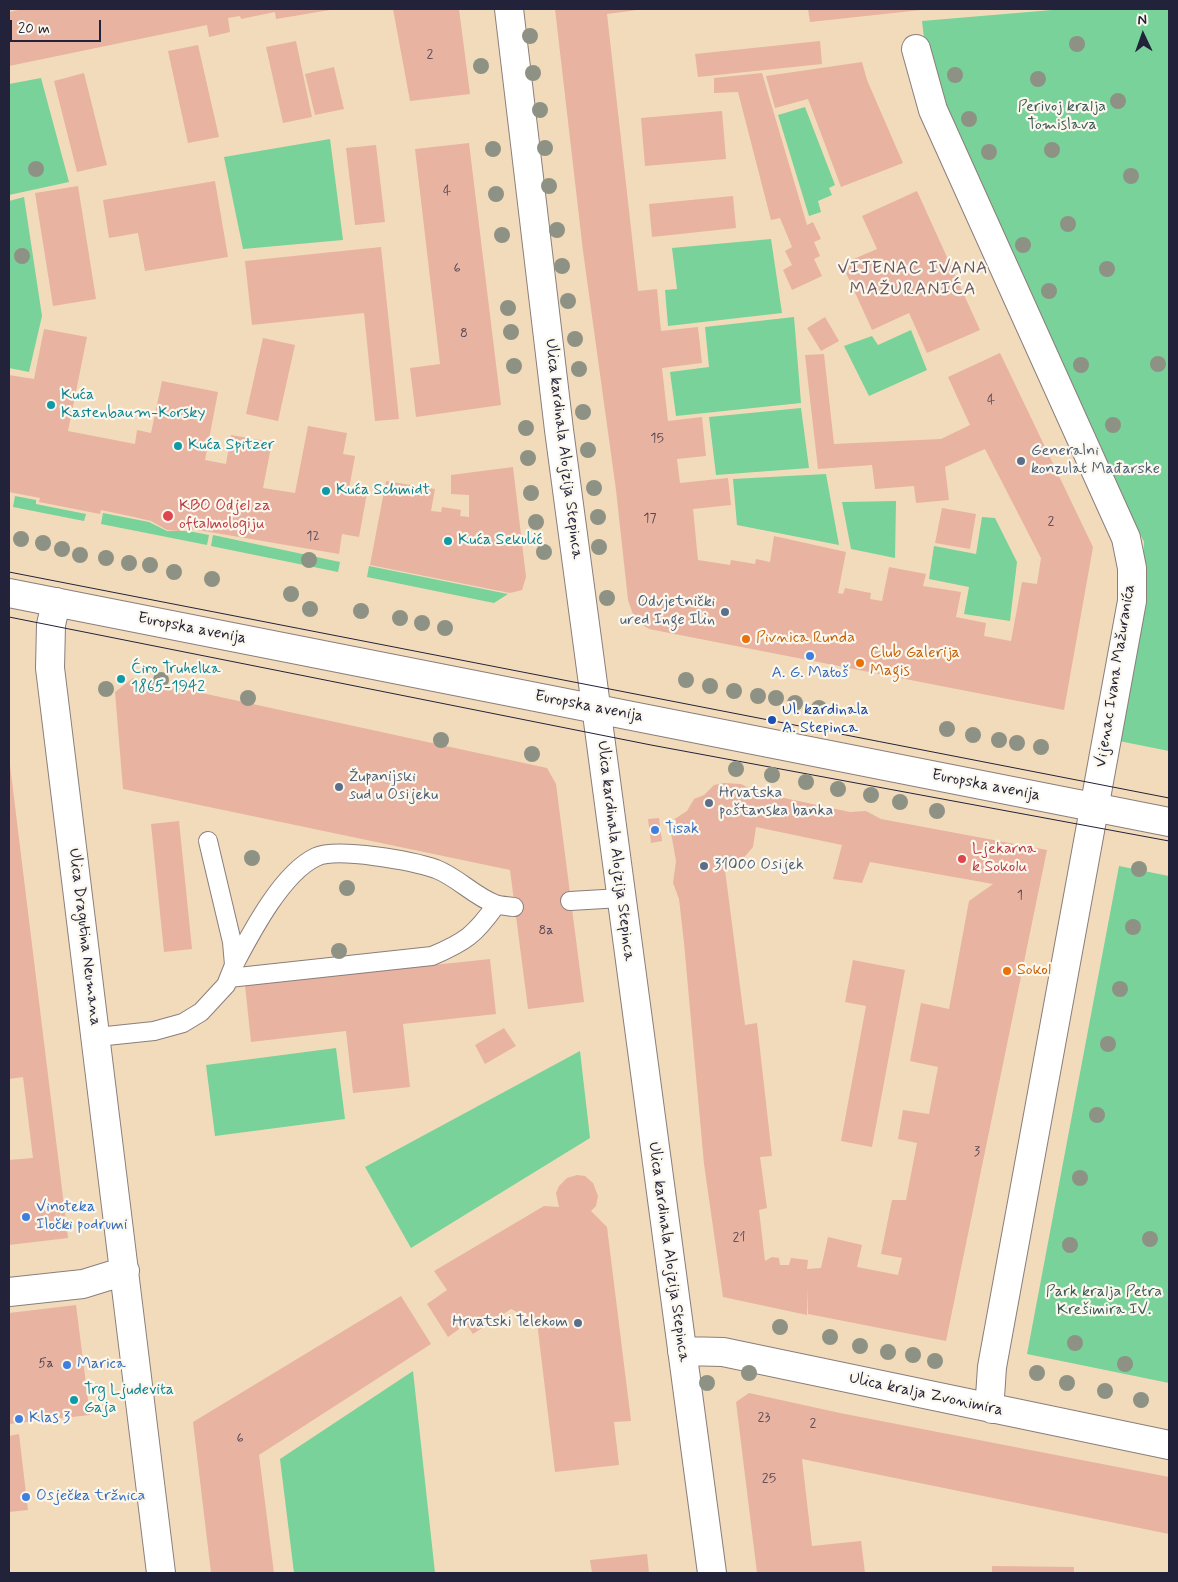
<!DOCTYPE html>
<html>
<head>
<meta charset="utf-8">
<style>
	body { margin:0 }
	#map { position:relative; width:1178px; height:1582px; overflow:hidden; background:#f2dbbb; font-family:Mynerve,sans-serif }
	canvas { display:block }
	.frame { position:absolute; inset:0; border:10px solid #22223b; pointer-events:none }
	.north { position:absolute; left:1118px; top:10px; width:50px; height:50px; -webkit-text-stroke:4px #fbf7ec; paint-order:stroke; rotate:357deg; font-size:14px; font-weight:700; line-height:20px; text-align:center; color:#22223b }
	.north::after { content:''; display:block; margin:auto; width:18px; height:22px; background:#22223b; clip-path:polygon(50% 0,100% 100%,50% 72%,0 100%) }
	.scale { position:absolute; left:10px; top:20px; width:91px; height:22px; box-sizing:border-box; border:2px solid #22223b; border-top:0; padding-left:6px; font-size:15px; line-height:18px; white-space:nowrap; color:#22223b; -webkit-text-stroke:4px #fbf7ec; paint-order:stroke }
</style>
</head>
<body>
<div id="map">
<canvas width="1178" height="1582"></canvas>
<div class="frame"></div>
<div class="north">N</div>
<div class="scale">20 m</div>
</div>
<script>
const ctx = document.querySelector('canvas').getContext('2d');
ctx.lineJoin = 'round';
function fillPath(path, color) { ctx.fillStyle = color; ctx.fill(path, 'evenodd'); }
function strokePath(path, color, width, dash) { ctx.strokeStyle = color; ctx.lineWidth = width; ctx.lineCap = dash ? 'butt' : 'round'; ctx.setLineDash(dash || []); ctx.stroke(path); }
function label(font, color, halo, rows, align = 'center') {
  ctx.font = font + ' Mynerve,sans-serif'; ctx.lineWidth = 4.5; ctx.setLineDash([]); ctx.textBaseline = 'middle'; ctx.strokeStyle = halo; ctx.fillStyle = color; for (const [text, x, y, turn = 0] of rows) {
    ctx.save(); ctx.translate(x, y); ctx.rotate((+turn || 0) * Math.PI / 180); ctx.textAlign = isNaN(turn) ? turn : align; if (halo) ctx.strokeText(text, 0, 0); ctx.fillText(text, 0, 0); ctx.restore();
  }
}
fillPath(new Path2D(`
	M1064 9H1169V751L1119 741 1142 581 1144 542 930 89 922 21Z
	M41 78 69 182 9 195V84Z
	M805 107 835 185 829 188 832 195 818 201 821 212 809 216 778 115Z
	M330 139 343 240 243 249 224 157Z
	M24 197 42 316 29 372 9 368V201Z
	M771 239 782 313 668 326 665 290 677 289 672 248Z
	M794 317 801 403 676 416 670 372 709 367 705 327Z
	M911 330 927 370 869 396 844 346 872 336 878 345Z
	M801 408 809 468 716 475 709 417Z
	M826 474 839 545 737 525 733 479Z
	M15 496 36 500V504L86 514 84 521 13 507Z
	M896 501 895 558 851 549 842 502Z
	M103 513 149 522 167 531H188L209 535 207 545 101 524Z
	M982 517 995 518 1017 562 1010 621 964 614 969 587 929 579 934 546 976 554Z
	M213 535 340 562 338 572 211 546Z
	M369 566 508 594 494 603 367 577Z
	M1119 866 1169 876V1383L1027 1354Z
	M336 1048 345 1119 215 1136 206 1065Z
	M580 1051 590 1138 411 1248 365 1167Z
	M413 1371 435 1573H294L280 1459Z`), '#79d299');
fillPath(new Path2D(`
	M23 9H330V10L276 19 275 12 241 19 240 16 228 18 230 32 209 37 207 25 9 66V12Z
	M393 9H459L470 94 410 101Z
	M555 9H645L607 14 638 291 657 289 661 331 698 327 702 363 662 368 668 421 702 417 706 456 677 459 680 483 728 478 731 505 693 509 698 560 730 565 731 560 755 564 756 559 770 562 774 536 846 552 838 593 843 594 845 588 871 593 870 599 882 601 889 567 926 574 923 586 961 592 956 617 986 623 984 636 1011 641 1022 582 1037 584 1041 558 985 449 945 467 949 500 916 503 914 486 875 489 872 465 818 469 805 355 824 354 834 444 941 439 970 425 948 377 1000 353 1093 547 1064 710 649 629 635 620 628 600 616 490 583 251Z
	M808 9H921V10L810 22Z
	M296 41 312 117 283 123 266 47Z
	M820 41 822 64 698 77 695 54Z
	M198 45 219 137 188 143 168 51Z
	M862 62 867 80 903 163 841 187 808 99 775 108 766 76Z
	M334 67 344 109 315 115 305 74Z
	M84 73 107 165 77 172 54 81Z
	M762 73 807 225 813 222 821 239 814 242 820 256 814 259 822 276 792 290 783 270 792 265 785 251 792 247 780 218 771 220 738 92 714 93V78Z
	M722 111 726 159 645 166 641 118Z
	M469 143 501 405 416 417 410 368 440 364 415 149Z
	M376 145 385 222 355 225 346 148Z
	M215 181 228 257 145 271 138 233 109 238 103 200Z
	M78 186 96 299 53 306 35 193Z
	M917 191 980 330 927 353 909 313 872 330 842 264 877 249 862 216Z
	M733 196 736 228 652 237 649 204Z
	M381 247 399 419 375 421 364 313 252 325 245 261Z
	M825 317 839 341 821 351 807 328Z
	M44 329 87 337 68 431 135 444 137 430 151 433 162 381 218 392 205 460 226 464 231 435 272 442 263 488 295 493 308 426 347 433 343 454 355 456 349 489 367 493 359 537 342 534 339 554 186 528 179 531 167 530 151 521 134 517 101 510 100 514 39 502 40 498 9 492V375L34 379Z
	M263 338 295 345 278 421 246 414Z
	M513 467 526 577 522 590 510 593 370 565 386 481 435 489 431 511 441 512 442 507 461 510 460 516 469 517V495L451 494V475Z
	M942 508 976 514 970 549 935 543Z
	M133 678 547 768 556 784 584 1002 528 1009 510 870 123 789 115 692Z
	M9 757 68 1238 9 1245V1160L33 1158 23 1077 9 1079Z
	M724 783 741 784 756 792 850 812 866 811 881 819 1047 850 946 1341 808 1314V1288L807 1315 723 1297 704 1164 684 943 679 899 673 883 676 861 671 833 673 820 687 811 694 799 704 795 714 785ZM756 827 842 845 833 879 862 883 870 862 993 884 969 901 949 1009 921 1003 910 1061 938 1067 929 1114 903 1110 898 1139 917 1143 906 1200H892L881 1254 902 1258 898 1275 857 1267 862 1245 828 1237 821 1268 807 1269 808 1260 791 1258 789 1265H780L779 1258 772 1257 765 1261 759 1210 767 1208 760 1157 772 1156 757 1023 745 1025 725 870 741 861 753 847Z
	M659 818 662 841 651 843 648 819Z
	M179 821 192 949 164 952 151 824Z
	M490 959 496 1014 403 1024 410 1087 353 1093 346 1031 251 1042 245 985Z
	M853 960 905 970 872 1147 841 1141 866 1006 845 1002Z
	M504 1028 516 1046 485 1064 475 1045Z
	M577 1175 585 1176 593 1183 598 1196 596 1206 591 1211 607 1227 631 1421 614 1422 619 1465 555 1472 537 1322 511 1309 473 1334 466 1324 448 1337 427 1304 447 1290 434 1271 544 1206 559 1207 556 1193 559 1186 567 1178Z
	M401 1296 431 1344 259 1455 274 1573H211L193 1422Z
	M76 1305 90 1415 9 1424V1313Z
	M749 1393 840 1413 1169 1477V1534L802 1459 812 1546 861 1541 865 1573H757L736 1402Z
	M19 1434 28 1510 9 1512V1436Z
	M647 1554 649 1573H592L590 1560Z
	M992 1566 1074 1567V1573H992Z`), '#e8b3a0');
const service = new Path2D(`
	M570 901 621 898
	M234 965C251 933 282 873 316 857 337 847 413 861 436 869 457 877 474 896 495 904 501 906 508 906 514 907
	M229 978 432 956C465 942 475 935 496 905
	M97 1037 154 1031 183 1023 201 1012 226 985 234 965 232 942 208 841`);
const minor = new Path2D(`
	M509 9 559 430 712 1573
	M916 49 933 110 1126 538 1132 568V601L992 1367 990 1397 992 1409
	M56 602 51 625 50 668 161 1573
	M9 1292 83 1284 125 1271
	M682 1351 723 1352 1169 1445`);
const tertiary = new Path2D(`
	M9 593 1169 822`);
strokePath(service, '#8a7e7b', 20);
strokePath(minor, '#8a7e7b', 30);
strokePath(tertiary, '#8a7e7b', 30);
strokePath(service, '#fff', 18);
strokePath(minor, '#fff', 28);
strokePath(tertiary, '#fff', 28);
strokePath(new Path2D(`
	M9 572 1169 798
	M9 617 651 745 1169 841`), '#22223b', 1);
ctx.fillStyle = '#8e9284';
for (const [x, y] of [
	[530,36],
	[1077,44],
	[481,66],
	[533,73],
	[955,75],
	[1038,79],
	[1118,101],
	[540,110],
	[969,119],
	[545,148],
	[493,149],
	[1052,150],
	[989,152],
	[36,169],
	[1131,176],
	[549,186],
	[496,194],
	[1068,224],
	[557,230],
	[502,235],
	[1023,245],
	[22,256],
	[562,266],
	[1107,269],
	[1049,291],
	[568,301],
	[508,308],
	[511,332],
	[575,339],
	[1158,364],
	[1081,365],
	[514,366],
	[579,369],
	[583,412],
	[1113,425],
	[526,428],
	[588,450],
	[528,458],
	[594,488],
	[531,493],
	[598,517],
	[536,522],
	[21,539],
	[43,543],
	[599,547],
	[62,549],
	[544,552],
	[80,555],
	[106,558],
	[309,560],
	[129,563],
	[150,565],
	[174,572],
	[212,579],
	[291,594],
	[607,598],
	[310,609],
	[361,611],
	[400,618],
	[422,623],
	[445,628],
	[161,680],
	[686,680],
	[710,686],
	[106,689],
	[734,691],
	[758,696],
	[248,698],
	[776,698],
	[795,703],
	[819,708],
	[947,729],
	[973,735],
	[441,740],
	[999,740],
	[1017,743],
	[1041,747],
	[532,754],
	[736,769],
	[772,775],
	[806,782],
	[838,789],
	[871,795],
	[900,802],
	[937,811],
	[252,858],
	[1139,869],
	[347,888],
	[1133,927],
	[339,951],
	[1120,989],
	[1108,1044],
	[1097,1115],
	[1080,1178],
	[1150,1239],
	[1070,1245],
	[780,1327],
	[830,1337],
	[1075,1343],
	[860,1346],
	[888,1352],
	[913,1355],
	[935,1361],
	[1125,1364],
	[749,1373],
	[1037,1373],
	[707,1383],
	[1067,1383],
	[1105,1391],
	[1141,1400]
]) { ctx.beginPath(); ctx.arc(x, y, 8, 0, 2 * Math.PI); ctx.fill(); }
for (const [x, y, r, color] of [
	[51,405,5,"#0f9aa8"],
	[178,446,5,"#0f9aa8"],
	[1021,461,5,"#5c6f8a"],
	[326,491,5,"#0f9aa8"],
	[168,516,6,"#e0444e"],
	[448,541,5,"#0f9aa8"],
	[725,612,5,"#5c6f8a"],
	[746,639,5,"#e8710a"],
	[810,656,5,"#3f7fe0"],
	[860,663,5,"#e8710a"],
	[121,679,5,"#0f9aa8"],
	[772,720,5,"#1a4fb4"],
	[339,787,5,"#5c6f8a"],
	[709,803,5,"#5c6f8a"],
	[655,830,5,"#3f7fe0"],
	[962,859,5,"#e0444e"],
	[704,866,5,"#5c6f8a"],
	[1007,971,5,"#e8710a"],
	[26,1217,5,"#3f7fe0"],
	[578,1323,5,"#5c6f8a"],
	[67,1365,5,"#3f7fe0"],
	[74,1400,5,"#0f9aa8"],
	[19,1419,5,"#3f7fe0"],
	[26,1497,5,"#3f7fe0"]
]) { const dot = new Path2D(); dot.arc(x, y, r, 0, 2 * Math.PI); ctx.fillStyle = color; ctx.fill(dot); strokePath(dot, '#fbf7ec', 2); }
label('14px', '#544654', null, [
	["2",430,55],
	["4",447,192],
	["6",457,269],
	["8",464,334],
	["4",991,401],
	["15",657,439],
	["17",650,519],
	["2",1051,522],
	["12",313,537],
	["1",1020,896],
	["8a",546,931],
	["3",977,1152],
	["21",739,1238],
	["5a",46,1364],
	["23",764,1418],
	["2",813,1424],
	["6",240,1439],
	["25",769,1479]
]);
label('16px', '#3c5757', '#fbf7ec', [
	["Perivoj kralja",1062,108],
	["Tomislava",1062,126],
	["Park kralja Petra",1104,1293],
	["Krešimira IV.",1104,1311]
]);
label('16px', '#0d838f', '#fbf7ec', [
	["Kuća",61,396],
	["Kastenbaum-Korsky",61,414],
	["Kuća Spitzer",188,446],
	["Kuća Schmidt",336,491],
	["Kuća Sekulić",458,541],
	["Ćiro Truhelka",131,670],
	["1865-1942",131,688],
	["Trg Ljudevita",84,1391],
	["Gaja",84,1409]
], 'left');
label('16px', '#22223b', '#fbf7ec', [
	["Ulica kardinala Alojzija Stepinca",563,449,83],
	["Europska avenija",192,629,11],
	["Vijenac Ivana Mažuranića",1116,676,-81],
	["Europska avenija",589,707,11],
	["Europska avenija",986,786,11],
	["Ulica kardinala Alojzija Stepinca",615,851,83],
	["Ulica Dragutina Neumana",84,937,83],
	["Ulica kardinala Alojzija Stepinca",668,1252,82],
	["Ulica kralja Zvonimira",926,1395,12]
]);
label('16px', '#4e5e75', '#fbf7ec', [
	["Generalni",1031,452],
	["konzulat Mađarske",1031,470],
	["Odvjetnički",715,603,"right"],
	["ured Inge Ilin",715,621,"right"],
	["Županijski",349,778],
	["sud u Osijeku",349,796],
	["Hrvatska",719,794],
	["poštanska banka",719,812],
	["31000 Osijek",714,866],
	["Hrvatski Telekom",568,1323,"right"]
], 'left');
label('16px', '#be3a42', '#fbf7ec', [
	["KBO Odjel za",179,507],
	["oftalmologiju",179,525],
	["Ljekarna",972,850],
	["k Sokolu",972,868]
], 'left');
label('16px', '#c56008', '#fbf7ec', [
	["Pivnica Runda",756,639],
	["Club Galerija",870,654],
	["Magis",870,672],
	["Sokol",1017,971]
], 'left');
label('16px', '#366cbe', '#fbf7ec', [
	["A. G. Matoš",810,674,"center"],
	["Tisak",665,830],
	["Vinoteka",36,1208],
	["Iločki podrumi",36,1226],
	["Marica",77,1365],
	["Klas 3",29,1419],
	["Osječka tržnica",36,1497]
], 'left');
label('16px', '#164399', '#fbf7ec', [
	["Ul. kardinala",782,711],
	["A. Stepinca",782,729]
], 'left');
ctx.letterSpacing = '1px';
label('18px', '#67555e', '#fbf7ec', [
	["VIJENAC IVANA",913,269],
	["MAŽURANIĆA",913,290]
]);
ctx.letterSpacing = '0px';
</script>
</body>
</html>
